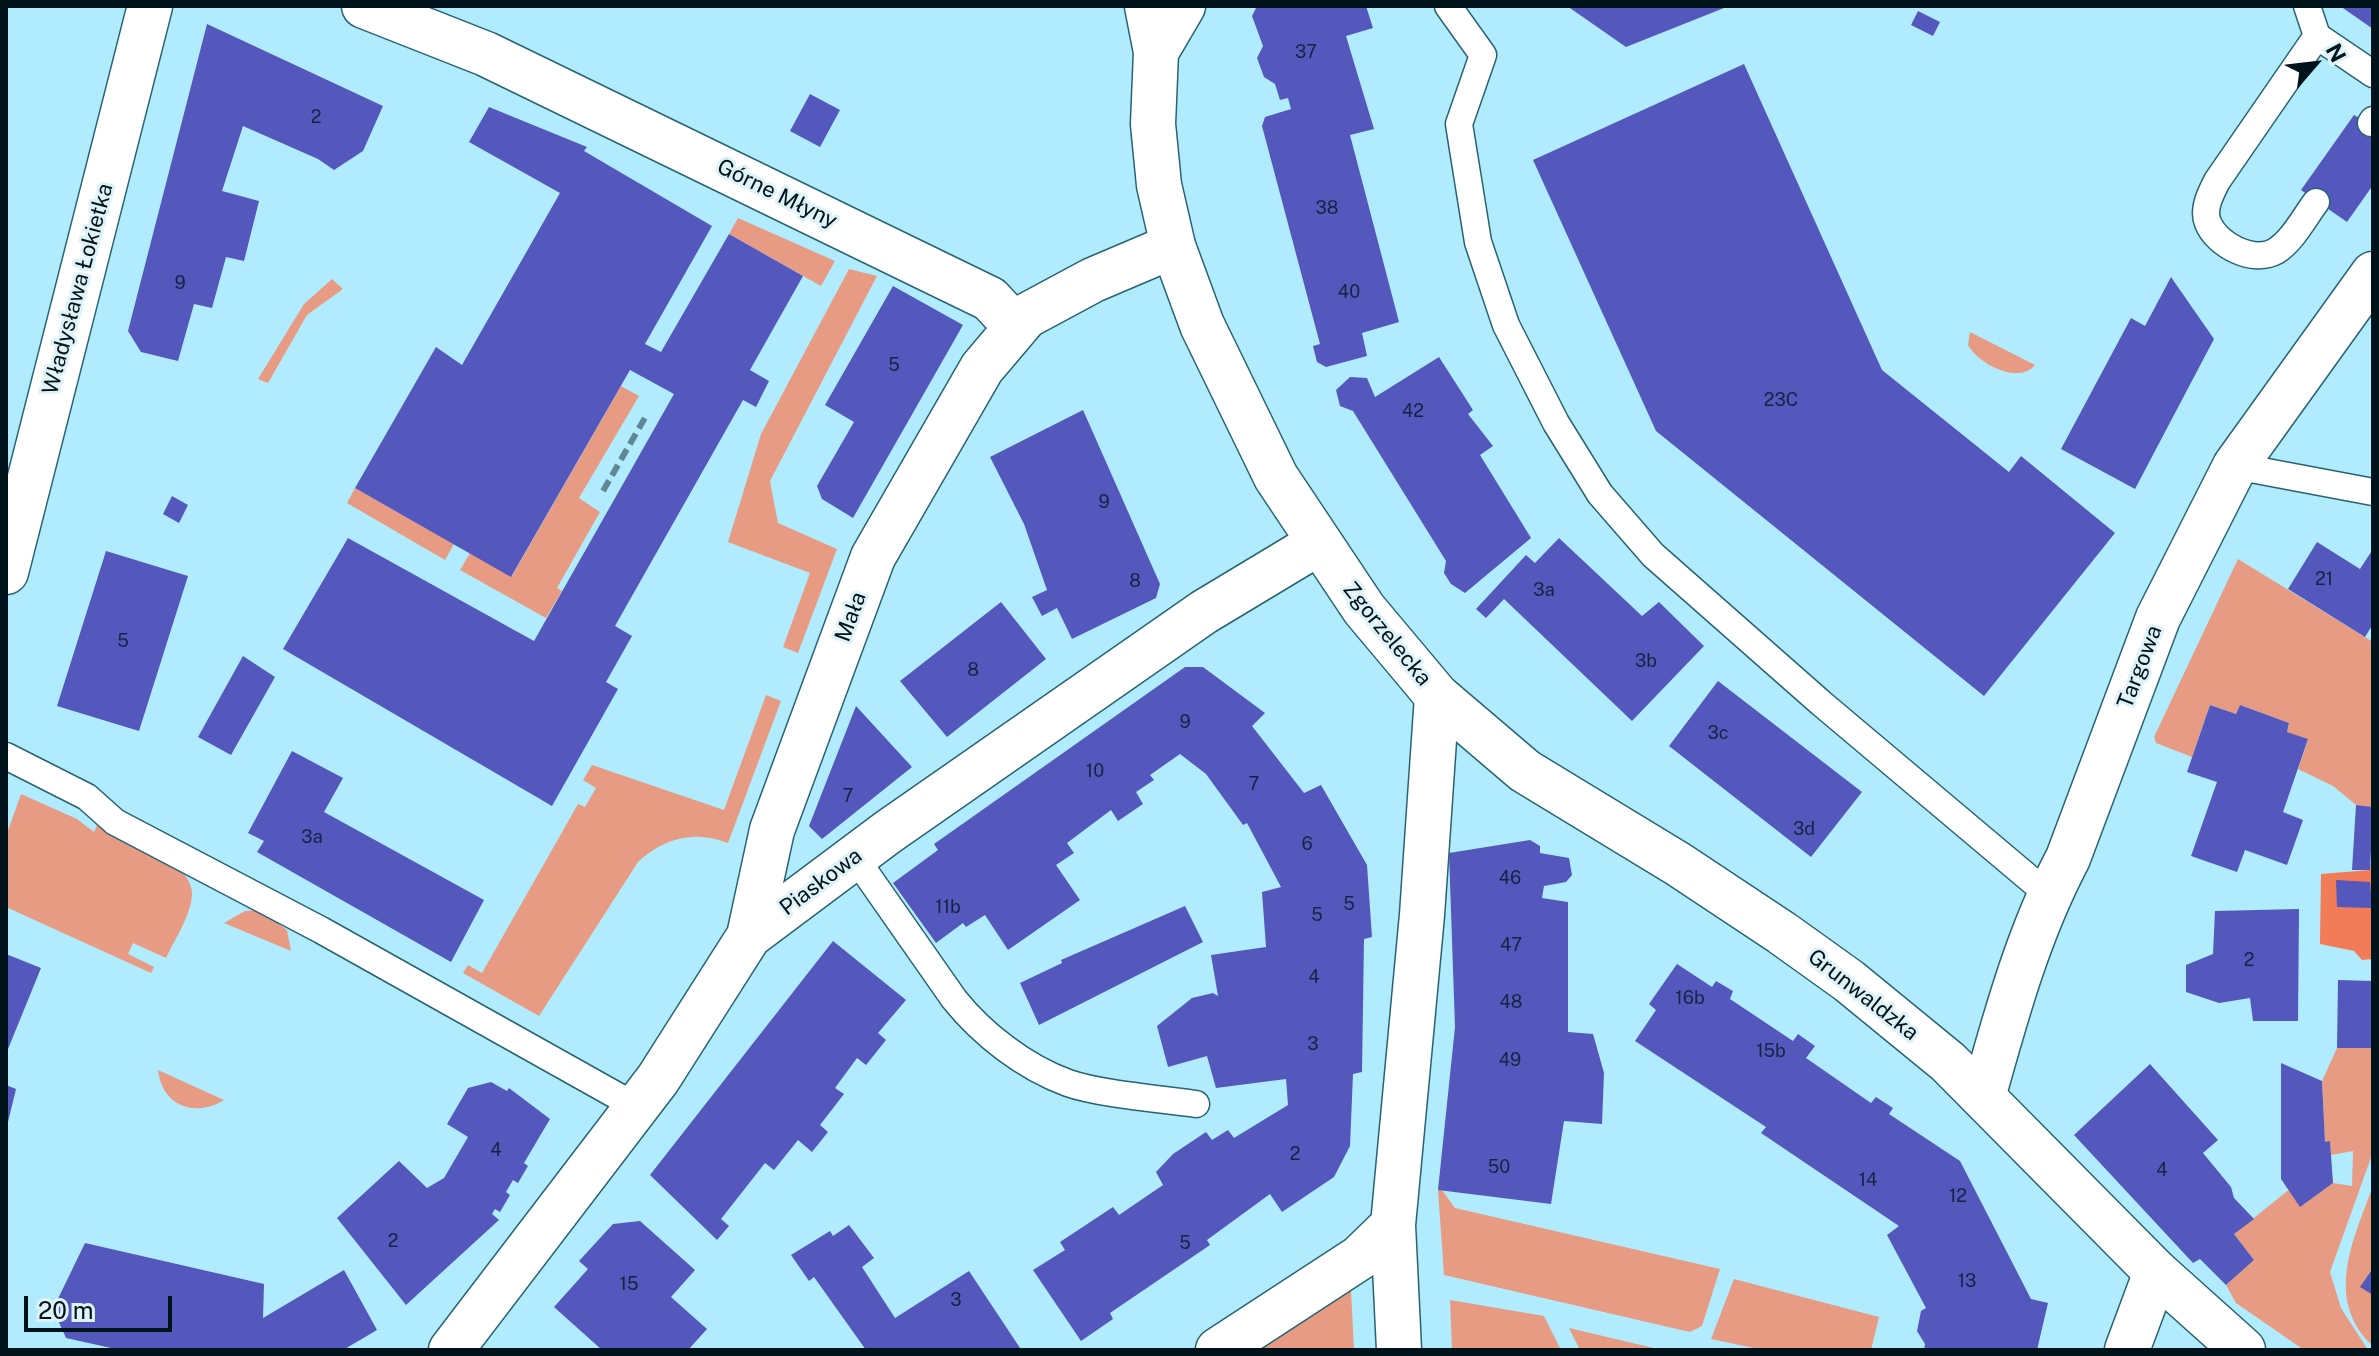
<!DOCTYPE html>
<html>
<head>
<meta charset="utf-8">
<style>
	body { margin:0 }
	#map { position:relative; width:2379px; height:1356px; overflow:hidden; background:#b1ecfe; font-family:"Public Sans",sans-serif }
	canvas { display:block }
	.frame { position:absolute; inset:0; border:8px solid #00131a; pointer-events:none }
	.north { position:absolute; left:2275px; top:24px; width:80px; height:80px; -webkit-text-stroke:6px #dff2f8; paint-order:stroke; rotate:62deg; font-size:22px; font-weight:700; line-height:32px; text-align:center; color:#00131a }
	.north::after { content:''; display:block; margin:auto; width:28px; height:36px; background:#00131a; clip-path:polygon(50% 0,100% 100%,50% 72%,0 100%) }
	.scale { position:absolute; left:24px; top:1296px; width:148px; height:36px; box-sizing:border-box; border:4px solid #00131a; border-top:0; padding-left:10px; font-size:24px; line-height:28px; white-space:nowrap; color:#00131a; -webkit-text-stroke:6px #dff2f8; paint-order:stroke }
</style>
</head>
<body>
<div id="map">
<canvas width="2379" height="1356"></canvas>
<div class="frame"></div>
<div class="north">N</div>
<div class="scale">20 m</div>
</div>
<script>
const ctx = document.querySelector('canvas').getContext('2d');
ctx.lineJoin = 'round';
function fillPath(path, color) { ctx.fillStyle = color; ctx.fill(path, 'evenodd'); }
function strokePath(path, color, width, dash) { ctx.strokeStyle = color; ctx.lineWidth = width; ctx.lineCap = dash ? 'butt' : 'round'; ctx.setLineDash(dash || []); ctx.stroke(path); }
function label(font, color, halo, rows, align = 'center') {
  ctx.font = font + ' "Public Sans",sans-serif'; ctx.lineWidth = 6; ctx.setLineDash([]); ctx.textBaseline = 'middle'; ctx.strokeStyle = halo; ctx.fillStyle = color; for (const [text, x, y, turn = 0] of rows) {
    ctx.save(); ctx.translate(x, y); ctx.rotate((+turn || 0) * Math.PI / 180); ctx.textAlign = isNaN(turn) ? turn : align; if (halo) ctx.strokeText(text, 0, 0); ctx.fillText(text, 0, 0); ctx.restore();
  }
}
fillPath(new Path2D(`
	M738 218 835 261 821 286 729 234Z
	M849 269 877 276 770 481 778 523 837 549 798 653 783 647 810 573 728 542 761 434Z
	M332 279 343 289 307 315 268 383 258 379 304 304Z
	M1970 332 2035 365C2019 385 1978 364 1968 345Z
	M621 386 639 396 579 498 600 512 557 588 562 591 546 618 460 570 470 553 512 576Z
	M355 488 454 544 445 560 347 503Z
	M2238 559 2373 642V807L2356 805 2333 786 2298 769 2308 740 2287 732 2289 723 2240 705 2236 714 2210 705 2192 757 2156 743 2154 737Z
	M766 695 781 701 728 843C694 830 664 838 638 862L539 1016 463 973 468 965 482 973 578 804 585 807 596 788 583 780 592 765 724 810Z
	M21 794 77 819 94 832 97 825C122 837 195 862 192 895 191 915 175 939 166 958L133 943 128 954 154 967 151 973 6 907V836Z
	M259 910 287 930 291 951 224 923 245 911Z
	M2337 1048H2373V1152L2330 1272 2341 1308 2368 1350H2304L2236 1303 2226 1285 2254 1260 2234 1234 2291 1188 2300 1206 2333 1183 2352 1186 2353 1151 2331 1155 2330 1142H2325L2322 1081Z
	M158 1070 224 1100C195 1118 162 1106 158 1070Z
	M2373 1186V1268L2361 1286 2373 1295V1346C2323 1300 2354 1238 2373 1186Z
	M1438 1190H1442L1455 1208 1720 1269 1702 1326 1690 1332 1444 1275Z
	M1734 1279 1879 1317 1871 1350H1763L1711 1339Z
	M1351 1290 1354 1350H1260Z
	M1450 1300 1544 1316 1561 1350H1452Z
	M1569 1328 1662 1350H1580Z`), '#e89b83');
fillPath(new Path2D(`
	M2371 860 2373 959 2362 960 2354 951 2320 944 2321 874 2370 870Z`), '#f27c57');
fillPath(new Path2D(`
	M1257 6H1366L1373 28 1346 36 1374 129 1350 135 1399 322 1362 333 1367 356 1326 367 1317 362 1313 346 1320 344 1262 126 1265 117 1291 109 1288 98 1280 100 1275 84 1264 77 1257 58 1263 46 1252 16Z
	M1567 6H1729L1626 47Z
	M2340 6H2373V29Z
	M1918 11 1940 22 1933 36 1911 25Z
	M207 24 383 106 363 151 334 170 318 159 243 126 222 191 259 201 244 261 226 257 212 308 194 304 178 361 141 352 128 331Z
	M1744 64 1882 370 2009 472 2021 456 2115 533 1984 696 1656 431 1533 160Z
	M810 94 840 110 820 147 790 131Z
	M489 107 587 147 584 151 712 226 645 344 661 352 729 234 803 276 750 370 769 381 756 407 743 400 615 626 632 636 606 682 618 689 552 806 283 649 348 538 534 641 674 394 630 370 511 577 355 488 436 347 462 365 560 193 469 142Z
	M2354 115 2373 126V185L2347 222 2301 190Z
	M2171 277 2214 339 2135 489 2061 449 2131 318 2145 326Z
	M893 286 963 325 853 518 822 499 817 486 854 422 825 405Z
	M1439 357 1473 410 1468 414 1493 446 1480 455 1531 538 1465 593 1451 584 1444 573 1446 561 1353 411 1340 406 1336 390 1350 377 1367 378 1375 397Z
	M1083 410 1160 584 1156 598 1072 639 1057 608 1042 616 1032 597 1047 590 1024 524 990 457Z
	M172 496 188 505 179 523 163 514Z
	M1559 538 1642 616 1659 602 1704 646 1632 721 1504 599 1486 618 1476 609 1526 555 1535 563Z
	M2317 542 2360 569 2373 549V624L2365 637 2288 589Z
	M106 551 188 576 139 731 57 706Z
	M1001 602 1046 659 947 737 900 681Z
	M243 656 275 677 231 755 198 737Z
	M1185 667H1203L1265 713 1252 726 1304 793 1321 785 1367 865 1372 937 1364 939 1362 1072 1353 1074 1350 1146 1334 1177 1282 1212 1270 1194 1207 1240 1210 1245 1110 1313 1113 1319 1081 1341 1033 1270 1065 1250 1060 1242 1113 1207 1119 1215 1163 1185 1156 1172 1173 1154 1206 1132 1212 1140 1228 1130 1234 1138 1288 1105 1286 1079 1216 1088 1207 1056 1168 1067 1157 1026 1192 998 1213 993 1218 996 1211 955 1266 947 1262 892 1281 887 1247 823 1243 825 1206 774 1180 754 1150 775 1154 780 1136 792 1143 804 1118 821 1111 810 1067 843 1074 853 1056 865 1080 900 1008 950 985 915 966 927 963 923 936 943 893 883 938 850 934 844Z
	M1718 681 1862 792 1811 857 1669 746Z
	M2210 705 2236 714 2240 705 2289 723 2287 732 2308 739 2283 812 2303 820 2287 865 2245 850 2237 872 2191 856 2217 782 2187 772Z
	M856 706 912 767 822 839 809 826Z
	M292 751 343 778 324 812 484 900 451 962 257 852 264 841 248 833Z
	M2356 805 2373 807 2370 870H2352Z
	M1530 840 1540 846V853L1569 858 1572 875 1566 882 1544 886 1542 898 1568 902V1032L1593 1034 1604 1073 1602 1124 1564 1121 1551 1204 1438 1190 1455 1027 1449 853Z
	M2336 880 2370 882 2372 908 2337 907Z
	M1185 906 1203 942 1039 1025 1020 983 1062 963 1061 960Z
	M2299 909 2298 1021H2253L2250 998 2219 1003 2186 992V965L2213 954 2215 911Z
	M833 941 906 1000 878 1033 886 1040 866 1065 857 1058 835 1088 844 1094 820 1125 828 1132 812 1152 798 1140 774 1170 765 1163 721 1219 729 1226 717 1240 650 1175Z
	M6 954 41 968 6 1054Z
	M1677 964 1712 987 1716 981 1733 991 1730 999 1793 1041 1798 1034 1815 1046 1806 1058 1871 1103 1876 1097 1893 1108 1889 1114 1960 1161 2031 1299 2048 1303 2037 1350H1924L1925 1344 1917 1331 1921 1311 1926 1308 1887 1235 1899 1226 1761 1133 1766 1127 1635 1041 1656 1010 1649 1004Z
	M2338 980 2373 981V1048H2337Z
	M2281 1063 2322 1081 2325 1142 2330 1141 2333 1183 2300 1207 2281 1179Z
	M2150 1064 2218 1140 2203 1153 2231 1187 2234 1198 2254 1219 2234 1234 2254 1260 2226 1285 2200 1259 2193 1263 2074 1135Z
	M491 1082 507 1091 509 1088 550 1119 524 1163 528 1166 518 1183 513 1180 506 1192 510 1195 500 1212 495 1209 492 1214 499 1220 406 1305 337 1218 399 1161 427 1188 444 1178 468 1137 447 1124 468 1088Z
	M6 1085 16 1089 7 1126H6Z
	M640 1221 695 1270 671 1297 707 1329 688 1350H602L554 1307 588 1269 579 1261 613 1224Z
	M849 1225 874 1258 862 1267 895 1318 969 1271 1020 1348 866 1350 814 1277 809 1281 791 1255 830 1231 833 1236Z
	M85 1243 264 1284 263 1318 344 1270 377 1330 343 1350H120L66 1338 53 1309Z
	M2373 1268V1295L2360 1287Z`), '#5457bb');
const service = new Path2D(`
	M1448 6 1483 55 1459 124 1478 242 1506 325 1556 423 1600 494 1653 555 1821 703 2049 895
	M2307 6 2317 36 2373 74
	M2371 123 2373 120
	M2316 202C2304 218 2293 240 2276 251 2253 264 2217 245 2208 223 2202 209 2211 193 2217 181L2317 36
	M2235 466 2373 492
	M6 756 87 797 115 822 321 930 637 1107
	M854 856 954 999C982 1034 1024 1067 1068 1083 1099 1094 1161 1099 1196 1104`);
const minor = new Path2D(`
	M364 6 486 54 990 299 1016 327
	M749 936 772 830 873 557 982 368 1026 316 1093 280 1173 246
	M1983 1097C2006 1015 2028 934 2068 858L2158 618 2235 466 2373 274
	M451 1350 658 1079 749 936 888 832 1204 612 1317 544
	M1218 1350 1359 1258 1393 1225
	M1399 1350 1393 1225 1422 915 1437 696
	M2127 1350 2156 1272`);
const tertiary = new Path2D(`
	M1147 6 1156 52 1153 124 1159 185 1173 246 1202 325 1276 477 1364 609 1437 696 1525 771 1678 864 1782 933 1849 981 1948 1062 2156 1272 2243 1350
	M1156 52 1183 6
	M6 572 150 6`);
strokePath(service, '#286372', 29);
strokePath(minor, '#286372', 47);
strokePath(tertiary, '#286372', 47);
strokePath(service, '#fff', 26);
strokePath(minor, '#fff', 44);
strokePath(tertiary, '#fff', 44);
strokePath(new Path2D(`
	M603 491 646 416`), '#5f8794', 6, [12, 6]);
label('18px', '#152442', null, [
	["37",1306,52],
	["2",316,117],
	["38",1327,208],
	["9",180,283],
	["40",1349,292],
	["5",894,365],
	["23C",1781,400],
	["42",1413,411],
	["9",1104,502],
	["21",2324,579],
	["8",1135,581],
	["3a",1544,590],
	["5",123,641],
	["3b",1646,661],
	["8",973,670],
	["9",1185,722],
	["3c",1718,733],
	["10",1095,771],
	["7",1254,784],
	["7",848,796],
	["3d",1804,829],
	["3a",312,837],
	["6",1307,844],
	["46",1510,878],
	["5",1349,904],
	["11b",948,907],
	["5",1317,915],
	["47",1511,945],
	["2",2249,960],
	["4",1314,977],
	["16b",1690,998],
	["48",1511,1002],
	["3",1313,1044],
	["15b",1771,1051],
	["49",1510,1060],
	["4",496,1150],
	["2",1295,1154],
	["50",1499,1167],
	["4",2162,1170],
	["14",1868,1180],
	["12",1958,1196],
	["2",393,1241],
	["5",1185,1243],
	["13",1967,1281],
	["15",629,1284],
	["3",956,1300]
]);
label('22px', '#00131a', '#dff2f8', [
	["Górne Młyny",777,194,26],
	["Władysława Łokietka",78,289,-75],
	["Mała",851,617,-70],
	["Zgorzelecka",1387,634,51],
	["Targowa",2140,667,-69],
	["Piaskowa",821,882,-37],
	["Grunwaldzka",1863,995,38]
]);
</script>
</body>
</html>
